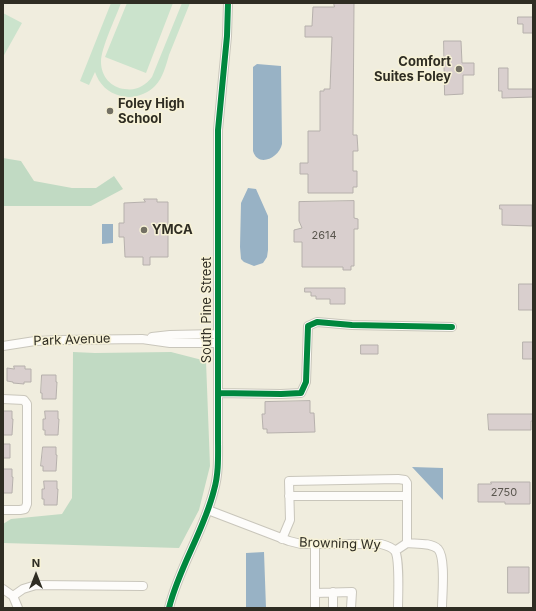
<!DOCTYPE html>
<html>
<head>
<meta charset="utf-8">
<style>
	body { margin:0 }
	#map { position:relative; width:536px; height:611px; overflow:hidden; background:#f0edde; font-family:Inter,sans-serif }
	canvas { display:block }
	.frame { position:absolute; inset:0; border:4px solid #2f2d23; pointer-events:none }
	.north { position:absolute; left:16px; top:555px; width:40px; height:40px; -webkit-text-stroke:3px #f7f2d7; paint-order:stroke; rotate:0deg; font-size:11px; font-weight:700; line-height:16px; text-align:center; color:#2f2d23 }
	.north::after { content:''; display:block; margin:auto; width:14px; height:18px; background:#2f2d23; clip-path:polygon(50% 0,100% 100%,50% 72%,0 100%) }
</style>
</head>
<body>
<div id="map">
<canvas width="536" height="611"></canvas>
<div class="frame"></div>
<div class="north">N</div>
</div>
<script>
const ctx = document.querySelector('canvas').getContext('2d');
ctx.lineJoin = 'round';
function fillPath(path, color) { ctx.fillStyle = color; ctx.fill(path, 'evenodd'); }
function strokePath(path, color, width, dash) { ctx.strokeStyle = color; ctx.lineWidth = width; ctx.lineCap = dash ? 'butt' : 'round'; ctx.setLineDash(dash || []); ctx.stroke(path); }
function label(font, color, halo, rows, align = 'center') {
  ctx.font = font + ' Inter,sans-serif'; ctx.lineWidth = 3; ctx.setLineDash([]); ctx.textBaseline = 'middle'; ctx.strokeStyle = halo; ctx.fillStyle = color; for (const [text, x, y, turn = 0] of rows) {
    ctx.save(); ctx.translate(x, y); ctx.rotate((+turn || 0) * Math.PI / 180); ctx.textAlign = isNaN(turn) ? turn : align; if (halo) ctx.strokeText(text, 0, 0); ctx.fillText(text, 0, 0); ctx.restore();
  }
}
fillPath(new Path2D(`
	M111 3H121C116 17 101 48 101 62 101 76 111 88 125 89 136 91 145 86 152 77L182 3H190C183 20 176 38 169 55 166 65 163 78 155 86 146 95 133 99 121 96 108 93 99 84 95 72L89 85 80 81Z
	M127 3H173L146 73 105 57Z
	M3 13 22 23 3 57Z`), '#cbe3cc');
fillPath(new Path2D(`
	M3 158 21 161 34 181 72 188H96L114 176 123 189 91 206H3Z
	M73 352 95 353 171 352 206 361 210 466 199 510 179 548 3 543V524L11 519 62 514 72 498Z`), '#c1dac3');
fillPath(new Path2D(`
	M257 64 281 66 282 144C279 158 258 168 253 151V67Z
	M248 188 256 189 268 216V250L267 257 263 263 254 266 244 262 241 259 240 247 241 203Z
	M102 224H113V243L102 244Z
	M412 467 443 468V500Z
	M264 552 266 608H246V553Z`), '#98b2c5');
const building = new Path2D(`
	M334 3H354L353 135H357L358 151H353V171H357V187H353V193H308V174H300V163H308V131H320V91H324V89H330L332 37H305V26H312L313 7H334Z
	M518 17H533V33H523V24H518Z
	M444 41H461L462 63H474V75H463V94L445 95Z
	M499 68H508V89H533V97L502 98V91H499Z
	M144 199H157V202H168V257H150V265H143V257H125L124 237H119V223H124V203L145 202Z
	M354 201V218L358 219V229H354V266H351V270H343V267H302V242H294V230L302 228 299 221V202Z
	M500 205H532V226L502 225V209H500Z
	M519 284H533V310H519Z
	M305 288H345V304H330V299H316V296H311V292H305Z
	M523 342H533V359H523Z
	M361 345H378V354H361Z
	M14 366H25V369H31V382H24V384L13 383V382L7 381V368L14 369Z
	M42 375H56V382H57L56 399H42V393H41Z
	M310 401V413H314L315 432 267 433V429H263L262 414H265V402Z
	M3 411H12V419H13L12 435H3Z
	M45 411H58V419H59L58 435H45V430H43V419H45Z
	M488 414H533V421H531V430H489Z
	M3 444H10V458H3Z
	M43 447H56V455H57L56 471H43V466H41Z
	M3 469H12V477H13L12 493H3Z
	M44 481H57V489H58L57 505H44V499H42V489H44Z
	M491 482H530V504H505V502H478V484H491Z
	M508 567H529V593H508Z`);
fillPath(building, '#d9cfce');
strokePath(building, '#b6b0ac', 1);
const minor = new Path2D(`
	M152 337 170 335 218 334
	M3 346 35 341 60 340 142 339 170 343H218
	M218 393 281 394 301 393 306 382 308 326 317 322 352 325 452 327
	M3 399 24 400 27 404V504L25 509 20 510H3
	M289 496H407
	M208 510 289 541 301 544H381C385 545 392 547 395 551 400 559 398 597 398 608
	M282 539 290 520 289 481 398 479 405 480 407 483V543L395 551
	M407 543C415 544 431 542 438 549 446 558 442 595 442 608
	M315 544V608
	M3 589 13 596 18 608
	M315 593 352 592 351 608
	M13 596 23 589 36 585 143 586
	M169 608C179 567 204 531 214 490 219 473 218 455 218 437V130L227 36 228 3
	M333 608V592`);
strokePath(minor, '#c9c6bb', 10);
strokePath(minor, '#fdfcfa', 8);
strokePath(new Path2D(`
	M218 393 281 394 301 393 306 382 308 326 317 322 352 325 452 327
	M169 608C179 567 204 531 214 490 219 473 218 455 218 437V130L227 36 228 3`), '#00873e', 6);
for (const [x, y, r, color] of [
	[459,69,4,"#737064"],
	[110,111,4,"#737064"],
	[144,230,4,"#737064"]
]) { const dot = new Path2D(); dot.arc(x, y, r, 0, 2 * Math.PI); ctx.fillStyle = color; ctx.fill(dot); strokePath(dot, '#f7f2d7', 1.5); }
label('11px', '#5a564e', null, [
	["2614",324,236],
	["2750",504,493]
]);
label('bold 13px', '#2f2d23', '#f7f2d7', [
	["Comfort",451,62,"right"],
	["Suites Foley",451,77,"right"],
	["Foley High",118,104],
	["School",118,119],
	["YMCA",152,230]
], 'left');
label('13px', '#2f2d23', '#f7f2d7', [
	["South Pine Street",207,310,-90],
	["Park Avenue",72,340,-2],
	["Browning Wy",340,544,2]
]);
</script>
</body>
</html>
